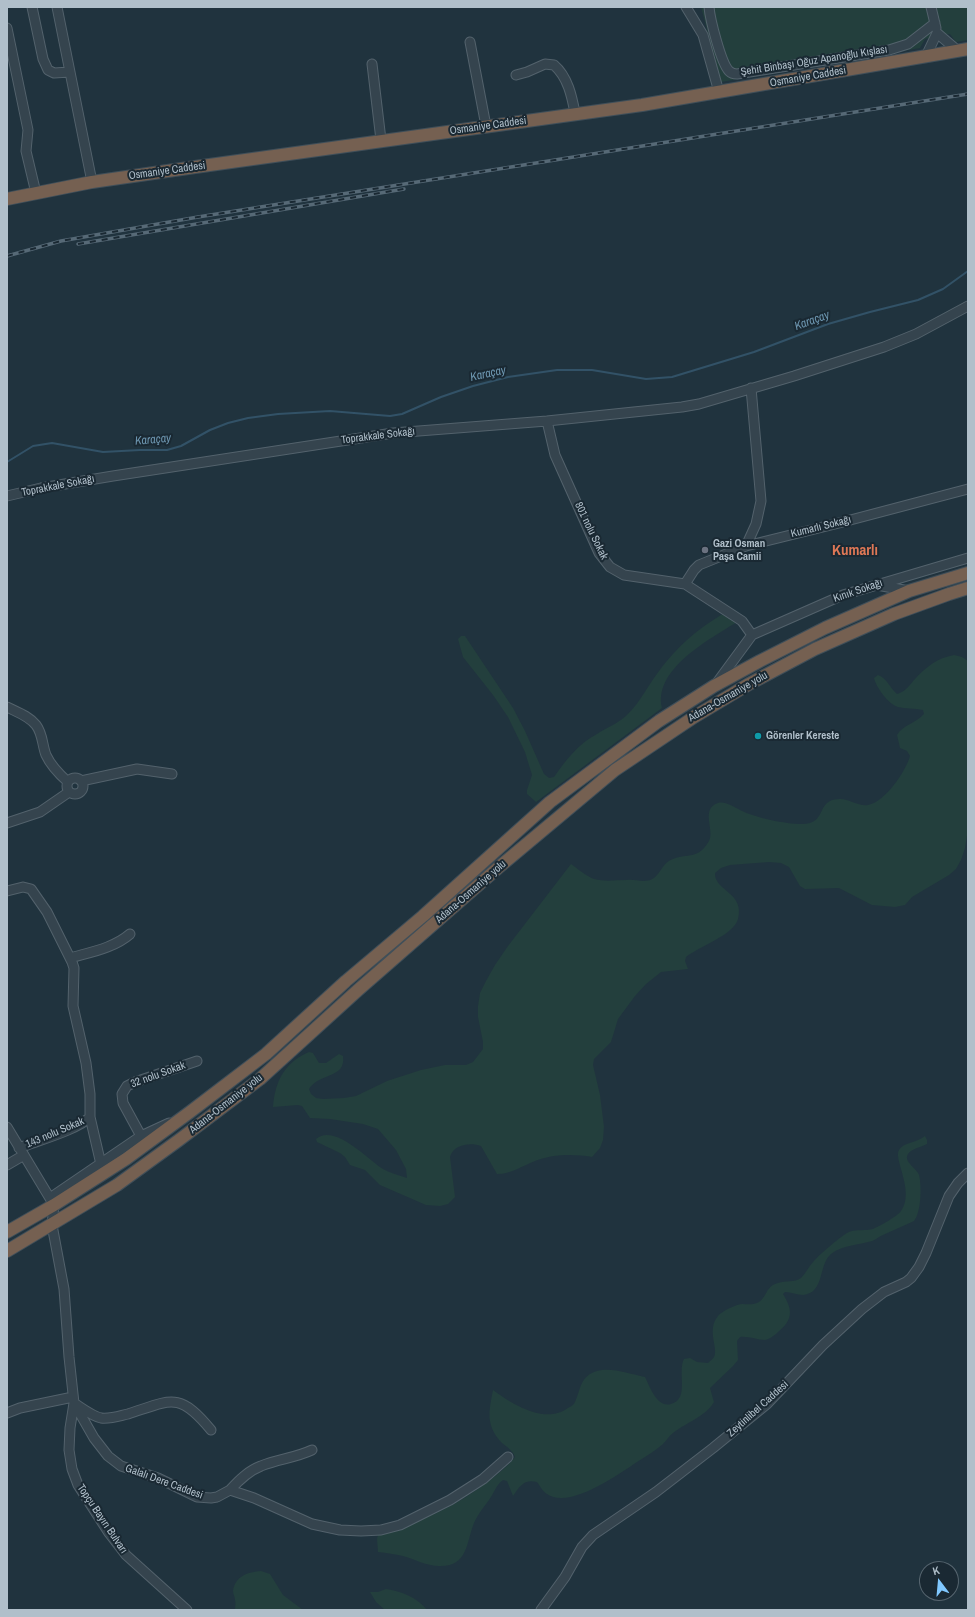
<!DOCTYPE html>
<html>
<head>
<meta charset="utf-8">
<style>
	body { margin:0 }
	#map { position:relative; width:975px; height:1617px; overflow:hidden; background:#20333e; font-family:"Archivo Narrow",sans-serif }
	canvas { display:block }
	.frame { position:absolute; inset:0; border:8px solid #b0bfca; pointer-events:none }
	.north { position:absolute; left:919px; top:1561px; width:40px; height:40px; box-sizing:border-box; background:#1a2933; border:1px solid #56656f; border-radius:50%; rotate:344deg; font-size:11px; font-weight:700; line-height:16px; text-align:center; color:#b0bfca }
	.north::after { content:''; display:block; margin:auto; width:14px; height:18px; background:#80c8ff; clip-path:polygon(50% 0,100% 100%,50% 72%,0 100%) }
</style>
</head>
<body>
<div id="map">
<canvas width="975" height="1617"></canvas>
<div class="frame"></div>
<div class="north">K</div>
</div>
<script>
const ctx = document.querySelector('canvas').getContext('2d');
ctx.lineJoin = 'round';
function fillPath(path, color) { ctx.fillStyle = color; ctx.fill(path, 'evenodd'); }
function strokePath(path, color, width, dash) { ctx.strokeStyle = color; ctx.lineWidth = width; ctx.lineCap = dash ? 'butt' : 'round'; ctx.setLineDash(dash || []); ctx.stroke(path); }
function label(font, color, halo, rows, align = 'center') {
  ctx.font = font + ' "Archivo Narrow",sans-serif'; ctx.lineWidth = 4; ctx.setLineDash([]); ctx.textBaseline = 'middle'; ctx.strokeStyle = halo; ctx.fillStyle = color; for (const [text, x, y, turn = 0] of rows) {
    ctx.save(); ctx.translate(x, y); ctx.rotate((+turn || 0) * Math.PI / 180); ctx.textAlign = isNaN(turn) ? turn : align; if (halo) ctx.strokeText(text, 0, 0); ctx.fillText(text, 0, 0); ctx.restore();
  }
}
fillPath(new Path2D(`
	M701 7H968V40L956 42 950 34 925 39 920 48 721 82Z
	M724 613 737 622C710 639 653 669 662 708L536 802 527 794V790L532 775 525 752 508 717 493 695 463 657 458 639 461 636H465L513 708 525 731 544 774 549 778 554 777C566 760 578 744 597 734 606 728 617 724 626 716 641 702 649 683 662 667 682 642 697 630 724 613Z
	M954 655 962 657 968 661V830L965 848 961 860 956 869 949 875 912 897 905 905 895 907 872 905 839 888 805 889 800 886 789 867 781 863 769 862 730 865 721 868 715 873C714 891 745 892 738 919 734 935 698 947 686 957L685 961 688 969 661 972 646 984 635 996 618 1019 611 1042 594 1059 593 1065 600 1095 604 1127 603 1140 600 1148 592 1157C574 1154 553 1154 535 1161 522 1166 511 1174 497 1174L481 1146C470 1142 453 1145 450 1157L455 1197 448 1204 440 1206 426 1205 380 1185 365 1170 350 1165 345 1157 340 1153 317 1142 316 1139C335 1123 369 1161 383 1169 390 1173 399 1175 407 1178L406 1169 396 1150 378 1129 363 1124 330 1119 310 1118 302 1106 298 1105 273 1107C275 1081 285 1062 309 1052L313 1053 319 1063H326L339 1054 343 1056C346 1079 320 1072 309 1089L311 1094 316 1098 323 1099 344 1098 356 1096 387 1081 421 1070 445 1065H466L473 1062 483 1049V1042L478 1017V1006L480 993 486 981 495 965 508 946 571 864C578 869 586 876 594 879 605 882 616 880 627 880 636 879 645 884 654 878 661 873 663 862 673 859 688 853 698 860 709 841 715 830 700 809 718 803 725 801 734 807 740 810 756 818 785 824 802 824 828 824 815 800 839 799 848 798 859 807 868 805 885 802 906 771 910 756L907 751 900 748 897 735C903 725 916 723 924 714L923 710C915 708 905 709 898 707 888 704 876 687 874 678L878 675C887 678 890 688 897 694 905 692 909 686 914 680 926 667 937 658 954 655Z
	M925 1136 927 1140V1144C921 1147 911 1149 908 1154 903 1162 917 1168 919 1175 922 1186 921 1213 914 1221 904 1226 893 1230 883 1235 879 1236 876 1240 872 1241 859 1245 842 1245 831 1254 818 1265 825 1293 803 1295 797 1295 791 1292 785 1292L783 1294C793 1310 793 1320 778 1332 775 1335 770 1339 765 1340 757 1340 749 1336 740 1337L737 1341 738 1360 733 1366 710 1388 714 1402C705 1417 687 1422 673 1433 669 1436 666 1441 663 1444 655 1451 646 1456 637 1462 619 1474 569 1510 547 1494 543 1492 540 1486 537 1482 524 1479 520 1486 513 1496L507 1481 503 1480C496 1485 494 1493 489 1500 483 1508 478 1514 474 1523 466 1543 468 1567 439 1566 427 1566 414 1559 403 1556 395 1554 387 1553 378 1552L377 1539 378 1535C419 1523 457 1506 490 1480 499 1473 508 1466 515 1457 513 1451 507 1447 502 1443 485 1425 489 1411 493 1390 512 1404 545 1425 568 1408 571 1406 574 1405 575 1402 581 1389 580 1376 597 1371 611 1367 630 1374 645 1377 650 1387 657 1408 671 1404 690 1399 677 1372 684 1359L690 1358 697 1362 708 1363C710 1361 713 1359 714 1357 719 1349 706 1330 718 1316 722 1311 735 1305 742 1304 747 1304 752 1305 757 1303 767 1299 765 1286 778 1283 786 1280 794 1283 801 1278 806 1273 809 1266 814 1261 819 1255 842 1235 849 1232 857 1229 865 1231 873 1229 878 1227 898 1216 901 1211 915 1191 893 1159 899 1150 903 1142 917 1143 925 1136Z
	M261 1571 270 1574 283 1595 303 1610H235C235 1607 236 1603 235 1600 235 1597 233 1594 233 1591 235 1576 248 1572 261 1571Z
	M386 1589C401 1591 418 1598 427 1610H385L376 1602 370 1592H378Z`), '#233f3d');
strokePath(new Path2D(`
	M7 462 33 446 52 443 103 452 140 450H167L181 446 210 430 228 423 248 418 278 414 330 411 390 416 402 414 441 397 473 386 508 377 557 370H592L646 379 672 377 754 352 828 324 870 312 918 300 943 289 968 271`), '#325267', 2);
const minor = new Path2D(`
	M32 7 43 59 48 70 54 73 70 72
	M57 7 92 182
	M686 7 703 35 719 92
	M709 7C710 19 721 63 729 71 731 73 734 74 737 74L889 50 908 44 935 23
	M931 7 936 28
	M7 28 28 130 26 151 36 193
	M470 42 486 126
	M926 56 937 33 958 51
	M372 64 381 140
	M516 75 527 72 545 64 554 65C568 77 572 97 575 113
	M547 421 555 455 599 553 610 567 624 575 685 584 742 621 752 635 716 684
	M7 496 41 488 113 476 393 433 547 421 682 407 699 404 794 376 884 347 916 334 968 306
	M746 546 756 524 761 501 751 388
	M685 584 694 570 699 565 746 546 839 523 968 489
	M877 585 909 591
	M752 635 843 595 968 558
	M7 707C17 712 29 716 36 725 43 734 42 745 46 755 51 766 59 774 68 782
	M67 786a8 8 0 1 1 16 0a8 8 0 1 1-16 0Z
	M81 781 137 769 172 774
	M7 823 40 812 69 792
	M7 891 23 887 31 889 47 912 72 962 74 968 73 1006 86 1063 90 1094V1117L103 1173
	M70 958C91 952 114 948 130 934
	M7 1127 54 1205 52 1225 64 1289 69 1357 74 1403 94 1438 108 1456 121 1466 158 1478 197 1497 211 1498 217 1497 230 1490 254 1498 312 1524 340 1530 361 1531 381 1530 400 1525 450 1500 483 1479 508 1457
	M141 1136 123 1103 122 1094 127 1086 135 1082 197 1061
	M19 1148C37 1141 79 1129 90 1117
	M7 1165 24 1155
	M50 1198 141 1136 169 1123
	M7 1413 20 1408 73 1397
	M230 1490C239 1480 248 1471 261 1466 278 1459 295 1458 312 1450
	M187 1610 126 1555 109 1533 78 1485 72 1469 69 1450 70 1428 74 1403C82 1408 92 1416 101 1418 111 1419 119 1416 128 1414 171 1400 179 1391 211 1430
	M541 1610 565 1577 582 1547 593 1535 656 1492 713 1448 767 1404 823 1345 862 1309 884 1292 906 1282 911 1278 919 1267 926 1253 949 1196 958 1183 968 1173`);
const highway = new Path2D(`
	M7 199 92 182 195 167 642 105 968 49
	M7 1232 54 1205 126 1159 190 1112 266 1054 346 981 423 916 550 802 659 721 714 686 760 661 825 628 909 591 968 573
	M7 1251 117 1185 179 1140 260 1079 358 990 499 867 615 770 694 717 749 684 815 649 894 614 949 594 968 588`);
strokePath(minor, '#53626c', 11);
strokePath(highway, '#404f59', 14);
strokePath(minor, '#35444e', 9);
strokePath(highway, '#756051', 12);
const rail = new Path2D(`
	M78 244 404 189
	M7 256 61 241 198 217 968 94`);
strokePath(rail, '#566976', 3.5);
strokePath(rail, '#1a2933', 2, [6]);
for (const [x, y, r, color] of [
	[705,550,4,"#6b7280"],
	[758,736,4,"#0f9aa8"]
]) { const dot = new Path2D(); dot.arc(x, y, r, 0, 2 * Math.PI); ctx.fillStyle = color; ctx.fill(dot); strokePath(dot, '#1a2933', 1.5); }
label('11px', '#b0bfca', '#1a2933', [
	["Şehit Binbaşı Oğuz Apanoğlu Kışlası",814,61,-9],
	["Osmaniye Caddesi",808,77,-10],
	["Osmaniye Caddesi",488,126,-8],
	["Osmaniye Caddesi",167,171,-8],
	["Toprakkale Sokağı",378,436,-7],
	["Toprakkale Sokağı",58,486,-11],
	["Kumarlı Sokağı",821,527,-14],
	["801 nolu Sokak",591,531,64],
	["Kınık Sokağı",858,591,-19],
	["Adana-Osmaniye yolu",728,697,-30],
	["Adana-Osmaniye yolu",471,892,-41],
	["32 nolu Sokak",158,1075,-20],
	["Adana-Osmaniye yolu",226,1104,-38],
	["143 nolu Sokak",55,1133,-23],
	["Zeytinlibel Caddesi",758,1409,-42],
	["Galalı Dere Caddesi",164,1482,20],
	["Topçu Bayırı Bulvarı",102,1519,56]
]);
label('bold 11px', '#b0bfca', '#1a2933', [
	["Gazi Osman",713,544],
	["Paşa Camii",713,557],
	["Görenler Kereste",766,736]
], 'left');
label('italic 12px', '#6d96b0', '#1a2933', [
	["Karaçay",812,321,-20],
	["Karaçay",488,374,-12],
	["Karaçay",153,440,-5]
]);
label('bold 15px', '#df7856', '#1a2933', [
	["Kumarlı",855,551]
]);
</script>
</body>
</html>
